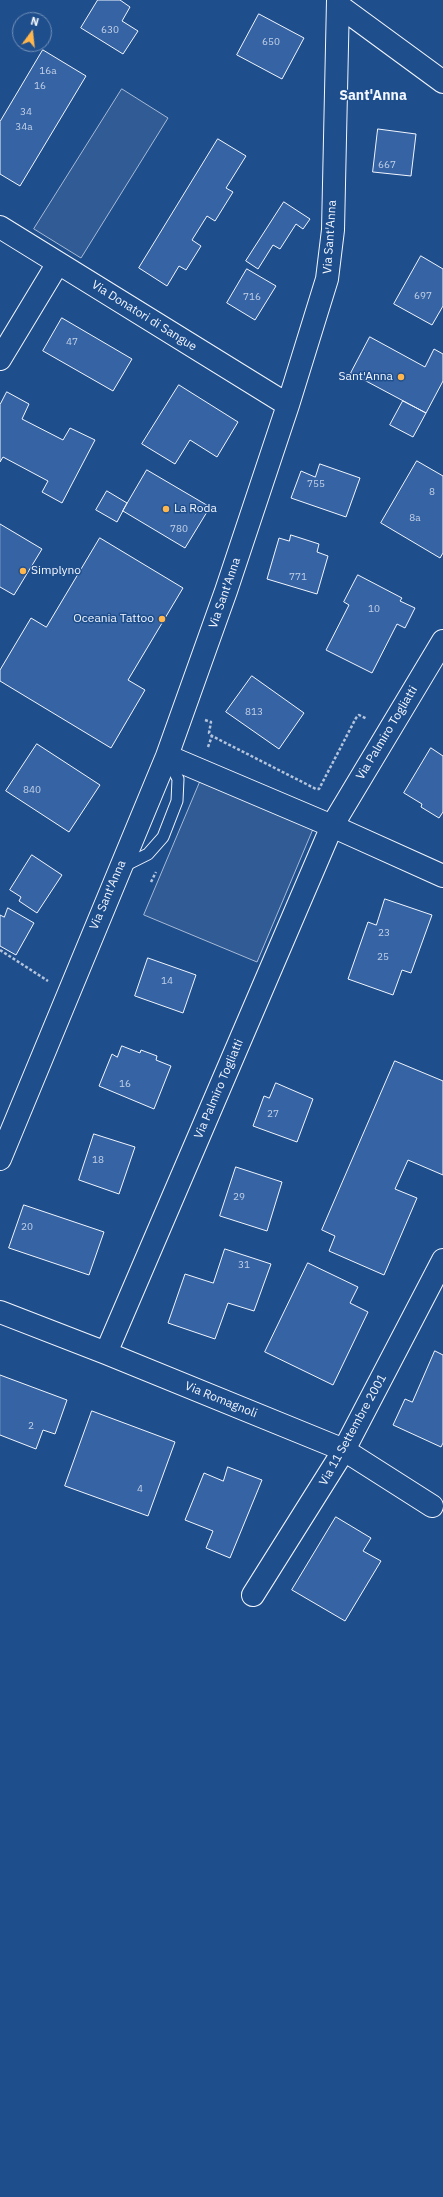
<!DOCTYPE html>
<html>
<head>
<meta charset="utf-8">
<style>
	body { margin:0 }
	#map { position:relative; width:443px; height:2197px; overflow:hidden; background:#1f4e8c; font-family:"IBM Plex Sans",sans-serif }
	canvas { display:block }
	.north { position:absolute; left:12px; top:12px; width:40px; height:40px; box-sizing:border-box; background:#1f4e8c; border:1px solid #7391ba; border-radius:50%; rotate:15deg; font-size:11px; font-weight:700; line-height:16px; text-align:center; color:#f2f6ff }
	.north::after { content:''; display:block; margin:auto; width:14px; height:18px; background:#ffb74d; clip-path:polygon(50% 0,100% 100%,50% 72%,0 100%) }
</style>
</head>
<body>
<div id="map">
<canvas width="443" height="2197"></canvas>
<div class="north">N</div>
</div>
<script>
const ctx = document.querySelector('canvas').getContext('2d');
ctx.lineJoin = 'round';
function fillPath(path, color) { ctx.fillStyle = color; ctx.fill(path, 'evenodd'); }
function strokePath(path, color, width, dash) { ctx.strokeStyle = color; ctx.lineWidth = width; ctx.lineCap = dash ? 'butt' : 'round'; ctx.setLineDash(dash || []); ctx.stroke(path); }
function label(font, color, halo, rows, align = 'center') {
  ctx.font = font + ' "IBM Plex Sans",sans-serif'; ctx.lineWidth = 3; ctx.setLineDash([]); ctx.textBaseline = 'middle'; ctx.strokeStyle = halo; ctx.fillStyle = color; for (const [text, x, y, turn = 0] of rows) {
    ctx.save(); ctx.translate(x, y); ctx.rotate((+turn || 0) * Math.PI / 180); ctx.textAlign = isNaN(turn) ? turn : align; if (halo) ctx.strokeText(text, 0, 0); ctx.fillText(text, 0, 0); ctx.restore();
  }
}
const built = new Path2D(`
	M122 89 168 118 81 258 34 229Z
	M200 782 313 829 257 962 144 915Z`);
fillPath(built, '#305b95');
strokePath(built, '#a8bbd7', 1);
const building = new Path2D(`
	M98 0H120L130 7 122 21 138 31 123 54 81 28Z
	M259 14 304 38 282 79 237 55Z
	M43 50 86 76 20 186 0 174V122Z
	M378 129 416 134 411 176 373 172Z
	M218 139 246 156 226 188 233 192 215 221 207 216 192 240 201 246 186 270 179 266 167 286 139 268Z
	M284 202 310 219 303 229 296 224 280 249 273 245 258 269 246 261Z
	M421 256 443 269V306L432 325 394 304Z
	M247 269 276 286 255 320 227 303Z
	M62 318 132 359 113 391 43 351Z
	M370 337 425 367 434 349 443 354V381L426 413 351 373Z
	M179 385 238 422 217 457 190 440 175 464 142 444Z
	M7 392 29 404 22 419 63 440 70 428 95 440 62 503 42 492 48 481 3 457 0 462V405Z
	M403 401 426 413 413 437 390 425Z
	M417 461 443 476V553L440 558 381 523Z
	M320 464 360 478 346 517 291 498 301 471 315 477Z
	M147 470 210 507 185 548 123 511Z
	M107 491 127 503 117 522 96 510Z
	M0 524 42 549 14 595 0 587Z
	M291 535 319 544 317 552 328 556 317 594 267 579 279 538 289 541Z
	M100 538 183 588 128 680 145 690 111 748 0 681V670L31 618 46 627Z
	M358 575 402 598 400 601 415 608 405 628 397 624 372 673 326 650 349 605 344 602Z
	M252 676 304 713 279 749 226 712Z
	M37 744 100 785 69 832 6 791Z
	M431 748 443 756V812L439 818 421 807 422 804 404 793Z
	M32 855 62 875 37 913 19 901 21 897 10 890Z
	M385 899 432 915 411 973 402 970 393 995 348 979 368 922 376 925Z
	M8 908 34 923 16 955 0 946V915L4 917Z
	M148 958 196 975 183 1013 135 996Z
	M122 1046 140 1053 141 1050 157 1056 156 1060 171 1066 154 1109 99 1086 112 1054 117 1057Z
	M395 1061 443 1081V1175L408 1160 395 1189 417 1198 384 1275 329 1251 335 1236 322 1230Z
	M276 1083 313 1099 297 1142 253 1126 264 1096 269 1098Z
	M94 1134 135 1147 119 1194 79 1180Z
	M236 1167 282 1182 267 1231 220 1216Z
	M24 1205 104 1232 89 1275 9 1248Z
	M225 1249 271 1264 254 1311 228 1303 215 1339 168 1323 185 1274 213 1283Z
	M308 1263 358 1287 350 1303 368 1312 333 1385 265 1352Z
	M435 1351 443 1355V1443L441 1447 393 1425 405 1399 412 1402Z
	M0 1375 67 1400 55 1434 43 1430 36 1449 0 1435Z
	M92 1411 175 1442 148 1516 65 1486Z
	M228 1467 262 1480 230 1558 206 1548 213 1531 185 1520 204 1473 223 1481Z
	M336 1517 371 1538 363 1551 381 1561 345 1621 292 1590Z`);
fillPath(building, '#3563a3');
strokePath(building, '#f2f6ff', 1);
const service = new Path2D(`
	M122 867 148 854 163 837 177 801 178 779 168 759`);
const minor = new Path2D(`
	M338 5 443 82
	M0 227 288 405
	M0 359 58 263
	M167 756 332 826 443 876
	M0 1159 167 756 226 591 288 405 327 279 333 230 338 0
	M0 1312 106 1353 344 1450 432 1506
	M106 1353 332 826 443 641
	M253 1595 344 1450 443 1260`);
strokePath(service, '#f2f6ff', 13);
strokePath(minor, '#f2f6ff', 24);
strokePath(new Path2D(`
	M205 720 211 722 209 733 212 736 316 789H319L356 718 359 715 367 719
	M208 747 212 736
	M151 882 156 872
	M0 950 48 981`), '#b3c4dc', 2.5, [3, 2]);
strokePath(service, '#1f4e8c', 11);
strokePath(minor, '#1f4e8c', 22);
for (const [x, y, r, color] of [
	[401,377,4,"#ffb74d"],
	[166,509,4,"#ffb74d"],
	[23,571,4,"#ffb74d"],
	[162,619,4,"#ffb74d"]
]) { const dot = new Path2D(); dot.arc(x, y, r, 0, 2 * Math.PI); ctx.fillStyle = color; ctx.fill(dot); strokePath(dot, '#1f4e8c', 1.5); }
label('10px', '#c3d1e8', null, [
	["630",110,30],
	["650",271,42],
	["16a",48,71],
	["16",40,86],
	["34",26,112],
	["34a",24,127],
	["667",387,165],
	["697",423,296],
	["716",252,297],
	["47",72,342],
	["755",316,484],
	["8",432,492],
	["8a",415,518],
	["780",179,529],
	["771",298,577],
	["10",374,609],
	["813",254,712],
	["840",32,790],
	["23",384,933],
	["25",383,957],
	["14",167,981],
	["16",125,1084],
	["27",273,1114],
	["18",98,1160],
	["29",239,1197],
	["20",27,1227],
	["31",244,1265],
	["2",31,1426],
	["4",140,1489]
]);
label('12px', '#f2f6ff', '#1f4e8c', [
	["Via Sant'Anna",330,237,-86],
	["Via Donatori di Sangue",144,316,32],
	["Via Sant'Anna",225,593,-71],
	["Via Palmiro Togliatti",387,733,-59],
	["Via Sant'Anna",108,895,-67],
	["Via Palmiro Togliatti",219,1089,-67],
	["Via Romagnoli",221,1400,22],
	["Via 11 Settembre 2001",353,1430,-61]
]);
label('12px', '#f2f6ff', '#1f4e8c', [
	["Sant'Anna",393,377],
	["La Roda",174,509,"left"],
	["Simplyno",31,571,"left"],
	["Oceania Tattoo",154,619]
], 'right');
label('bold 14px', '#f2f6ff', '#1f4e8c', [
	["Sant'Anna",373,96]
]);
</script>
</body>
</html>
